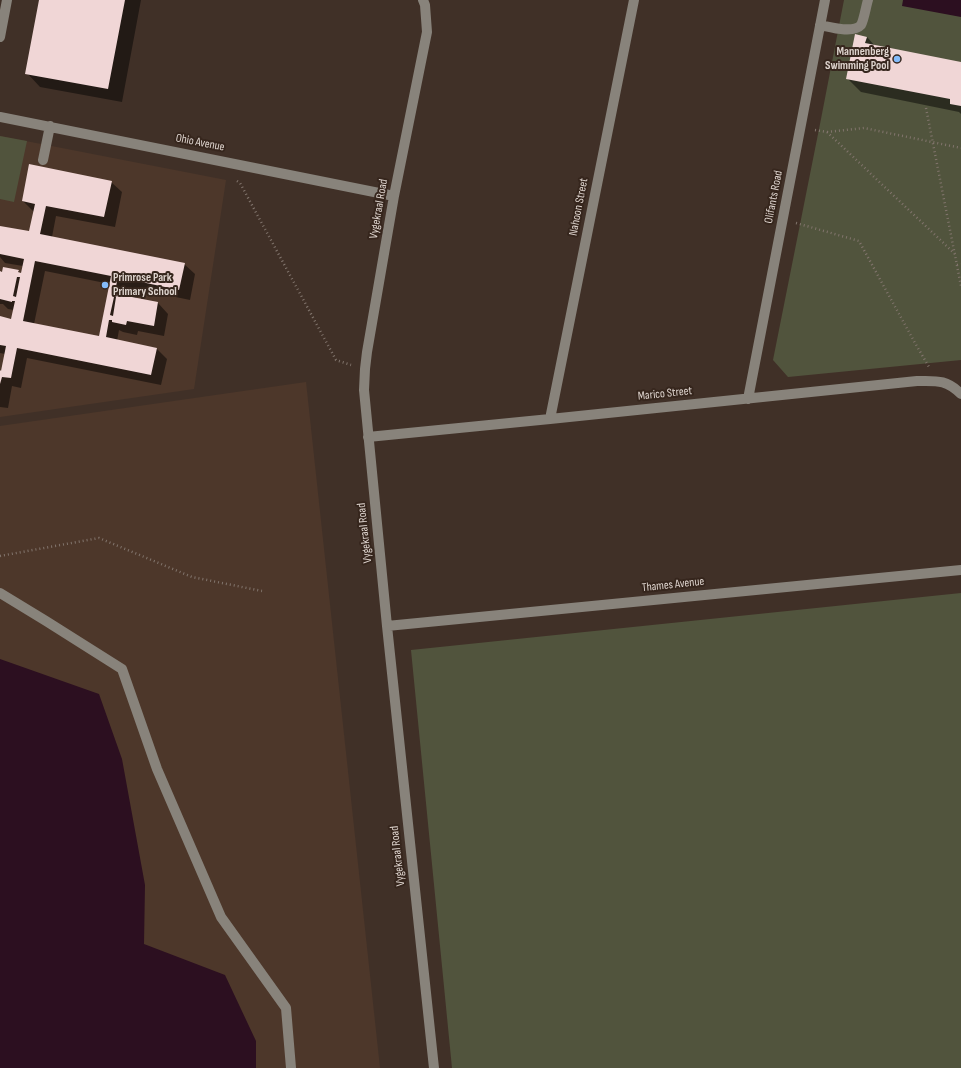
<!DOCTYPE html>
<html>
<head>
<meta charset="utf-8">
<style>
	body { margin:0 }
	canvas { display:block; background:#403027 }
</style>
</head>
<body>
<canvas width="961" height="1068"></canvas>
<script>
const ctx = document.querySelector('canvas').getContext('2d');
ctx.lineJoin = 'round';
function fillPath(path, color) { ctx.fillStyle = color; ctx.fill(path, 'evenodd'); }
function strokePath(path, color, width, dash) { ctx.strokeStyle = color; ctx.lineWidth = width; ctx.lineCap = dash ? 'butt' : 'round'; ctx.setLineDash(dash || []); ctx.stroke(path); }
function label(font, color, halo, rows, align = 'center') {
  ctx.font = font + ' "Sofia Sans Condensed",sans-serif'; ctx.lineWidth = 4; ctx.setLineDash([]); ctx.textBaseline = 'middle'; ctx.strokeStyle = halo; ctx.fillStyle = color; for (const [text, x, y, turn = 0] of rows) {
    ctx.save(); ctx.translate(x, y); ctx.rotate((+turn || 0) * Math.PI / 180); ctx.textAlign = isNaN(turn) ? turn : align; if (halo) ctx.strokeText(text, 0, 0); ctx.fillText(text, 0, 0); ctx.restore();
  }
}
fillPath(new Path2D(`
	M0 136 226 180 194 389 0 417Z
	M306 382 380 1068H0V426Z`), '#4d372a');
fillPath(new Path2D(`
	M844 0H961V360L788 377 773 360 821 119Z
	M0 136 27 141 14 202 0 199Z
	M961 593V1068H452L411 650Z`), '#51543d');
fillPath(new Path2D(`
	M903 0H961V17L902 6Z
	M0 659 99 694 122 759 145 885 144 944 225 975 256 1041V1068H0Z`), '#2c0f20');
fillPath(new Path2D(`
	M40 0H141L122 102 40 87 27 73Z
	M867 37 875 46 961 63V114L959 112 861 92 847 78Z
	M111 182 122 192 115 227 56 216 52 237 184 264 195 274 190 300 128 287 127 293 132 294 138 299 158 303 168 314 164 336 138 331 137 335 123 332 119 330 117 341 156 348 167 359 161 385 27 358 21 388 12 386 8 408 0 407V371L2 372 5 354 0 353V317L12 320 14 310 8 309 3 304H0V272L18 271 21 275 23 266 5 263 0 257V227L30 233 34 212 23 201ZM45 271 110 284 99 337 34 324Z`), '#0007');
fillPath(new Path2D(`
	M39 0H125L108 89 25 74Z
	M855 34 867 37 865 43 961 62V106L950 104V99L846 79Z
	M29 164 112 181 104 217 46 206 40 234 185 263 179 290 118 277 115 291H118V290L133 293 132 297 158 302 154 326 127 321 126 325 112 322V320H109L106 337 157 348 151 375 17 348 11 378 2 377 0 384V370L1 371 6 346 0 345V316L11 319 15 301H12V302L0 299V271L2 272 3 267 19 270 18 272 21 273 24 259 0 254V226L29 231 35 204 22 201ZM35 261 111 276 99 336 23 321ZM17 277H20L16 297 13 296ZM114 297H116L113 316 110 315Z`), '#f0d6d6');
strokePath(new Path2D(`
	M926 108 961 286
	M815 130 827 132 955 254
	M827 132 864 128 961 148
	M237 181 240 183 336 360 351 365
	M796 223 859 241 915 343 929 367
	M957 265 961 264
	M0 556 99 538 192 577 262 591`), '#82756d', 2.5, [1, 3]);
strokePath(new Path2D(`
	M423 0 425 5 427 32 394 196 367 352 365 369 364 390 387 626 434 1068
	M820 25C830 27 853 34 861 25 864 20 866 6 868 0
	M0 37 7 0
	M0 117 394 196
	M43 160 50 126
	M748 399 825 0
	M550 419 634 0
	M368 437 550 419 917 381C936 381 946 379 961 394
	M0 593 46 621 122 669 157 769 221 917 286 1008 291 1068
	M387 626 961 570`), '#88837b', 10);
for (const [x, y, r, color] of [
	[897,59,4,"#84bcfb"],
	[105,285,4,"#84bcfb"]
]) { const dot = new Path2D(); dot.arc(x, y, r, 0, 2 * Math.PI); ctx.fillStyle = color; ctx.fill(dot); strokePath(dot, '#36261d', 1.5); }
label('bold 12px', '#ded4ce', '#36261d', [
	["Mannenberg",889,52],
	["Swimming Pool",889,66],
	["Primrose Park",113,278,"left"],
	["Primary School",113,292,"left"]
], 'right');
label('12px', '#ded4ce', '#36261d', [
	["Ohio Avenue",200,143,11],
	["Olifants Road",774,197,-79],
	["Nahoon Street",579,207,-79],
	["Vygekraal Road",379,209,-80],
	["Marico Street",665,394,-6],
	["Vygekraal Road",365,533,-96],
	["Thames Avenue",673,585,-6],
	["Vygekraal Road",398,856,-96]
]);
</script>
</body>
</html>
